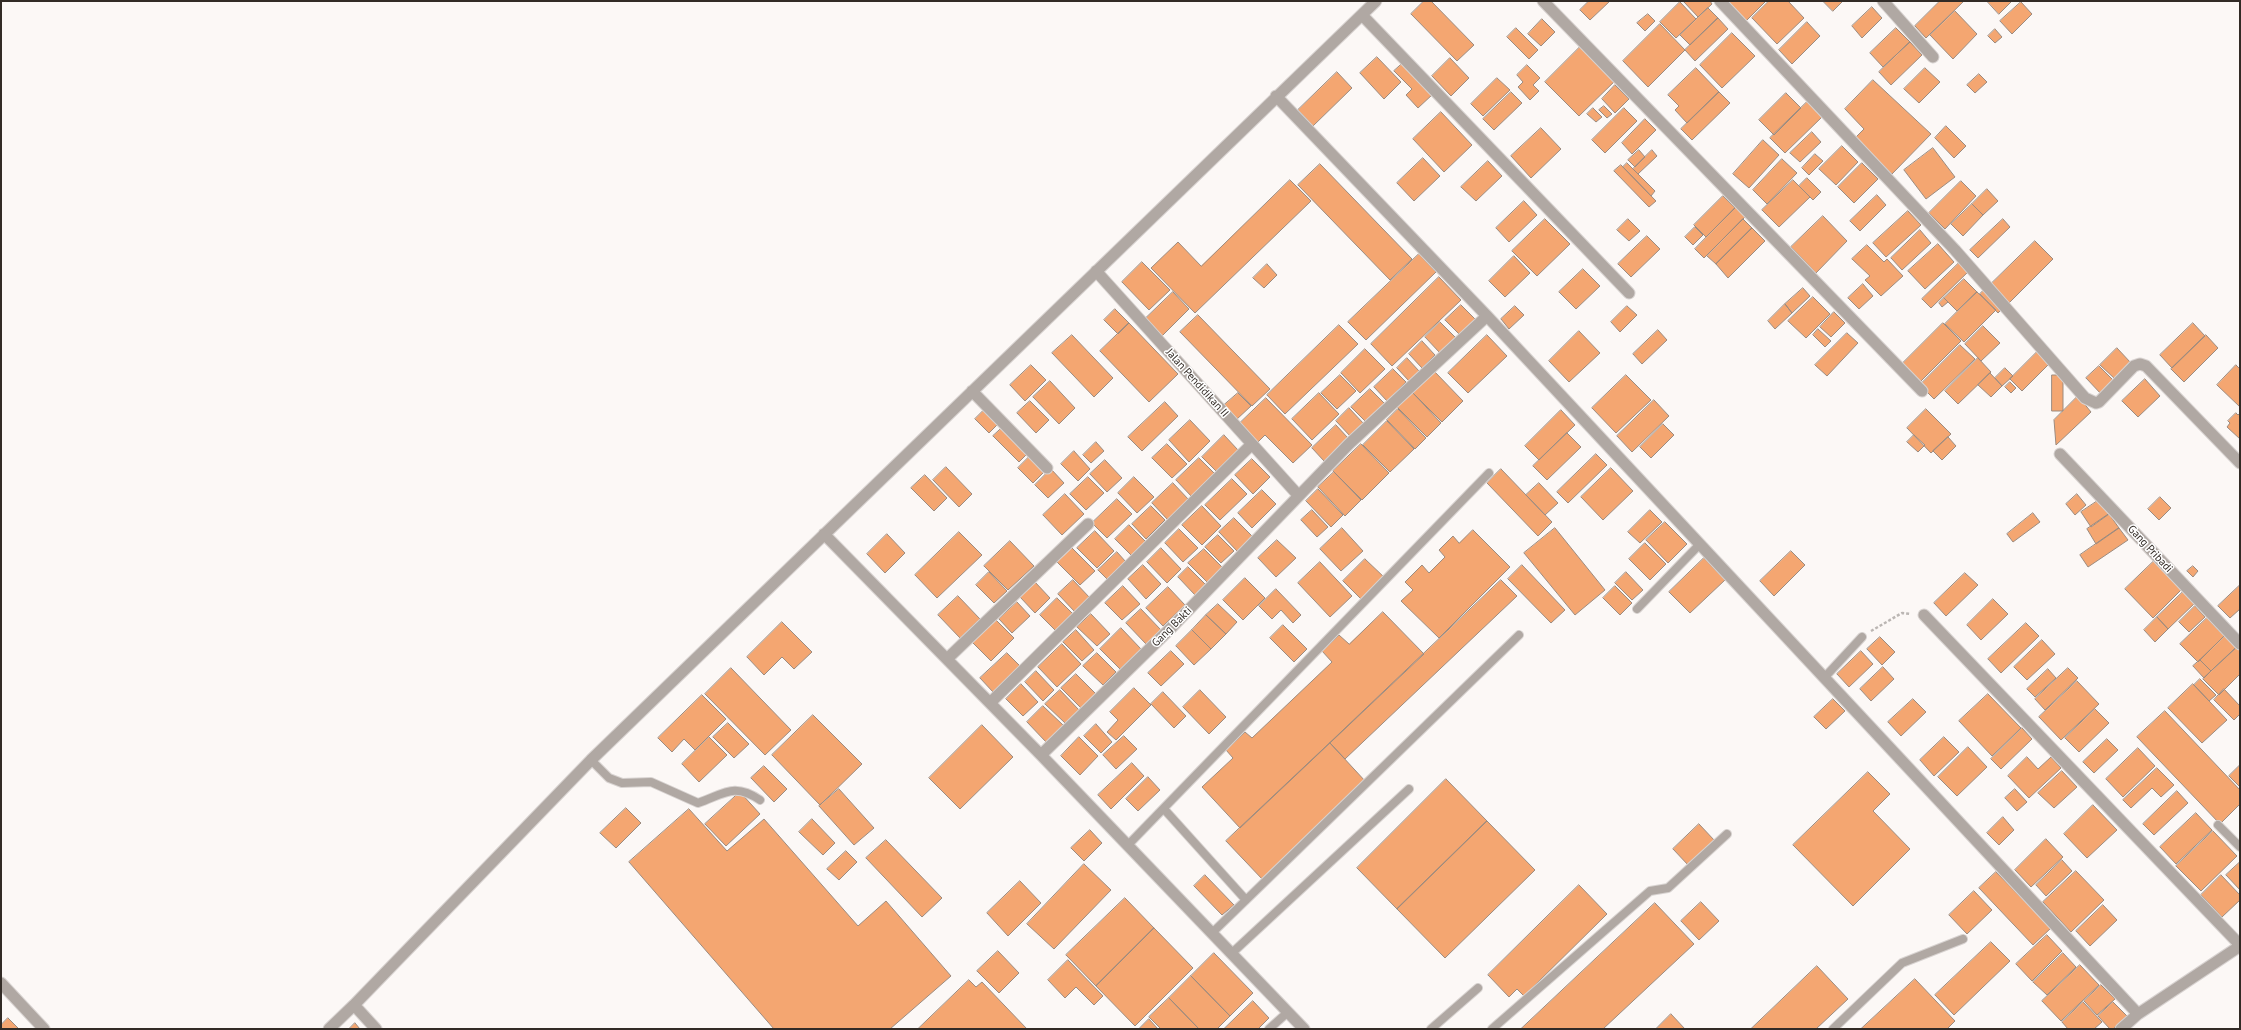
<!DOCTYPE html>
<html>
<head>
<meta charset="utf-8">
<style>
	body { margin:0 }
	#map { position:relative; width:2241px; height:1030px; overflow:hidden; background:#fcf8f6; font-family:"PT Sans",sans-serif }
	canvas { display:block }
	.frame { position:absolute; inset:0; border:2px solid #322b26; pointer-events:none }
</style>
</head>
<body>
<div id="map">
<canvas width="2241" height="1030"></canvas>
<div class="frame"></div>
</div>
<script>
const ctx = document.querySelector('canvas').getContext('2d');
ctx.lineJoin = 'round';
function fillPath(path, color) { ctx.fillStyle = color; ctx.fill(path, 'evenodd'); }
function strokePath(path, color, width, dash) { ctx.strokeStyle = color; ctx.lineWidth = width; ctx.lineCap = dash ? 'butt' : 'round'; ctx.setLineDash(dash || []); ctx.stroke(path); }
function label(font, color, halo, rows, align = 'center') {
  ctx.font = font + ' "PT Sans",sans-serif'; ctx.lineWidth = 3; ctx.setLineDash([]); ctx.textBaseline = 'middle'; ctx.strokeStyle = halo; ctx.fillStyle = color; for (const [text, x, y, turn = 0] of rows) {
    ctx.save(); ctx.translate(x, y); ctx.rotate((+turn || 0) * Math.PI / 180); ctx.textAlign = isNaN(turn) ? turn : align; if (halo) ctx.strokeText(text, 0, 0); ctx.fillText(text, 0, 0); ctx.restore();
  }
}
const building = new Path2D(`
	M1424 1H1431L1474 45 1457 61 1411 14Z
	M1589 1H1610L1590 20 1580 10Z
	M1685 1H1710L1712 4 1698 17 1684 2Z
	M1724 1H1766L1744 23Z
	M1769 1H1788L1804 18 1777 44 1752 18Z
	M1823 1H1843L1833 11Z
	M1940 1H1964L1926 38 1915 26Z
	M1987 1H2012L1999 14Z
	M1680 2 1696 19 1676 38 1660 22Z
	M2021 2 2032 14 2012 34 2000 21Z
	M1872 7 1882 18 1862 38 1852 26Z
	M1708 8 1718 18 1690 45 1680 35Z
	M1955 11 1977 34 1953 59 1930 35Z
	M1648 14 1655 21 1645 31 1637 23Z
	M1718 18 1728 29 1695 61 1685 50Z
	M1542 19 1555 32 1541 46 1528 34Z
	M1807 22 1820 36 1792 64 1779 50Z
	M1660 24 1685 50 1648 87 1623 61Z
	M1516 28 1538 50 1529 59 1507 37Z
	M1896 28 1910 42 1883 67 1870 53Z
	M1995 29 2002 37 1995 43 1988 36Z
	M1732 33 1755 56 1722 88 1700 65Z
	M1910 42 1922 55 1891 85 1879 72Z
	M1583 44 1617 79 1579 116 1545 82Z
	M1377 57 1401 82 1384 99 1360 73Z
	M1450 58 1469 78 1451 96 1432 76Z
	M1403 63 1433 94 1418 108 1406 95 1412 89 1394 71Z
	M1527 65 1540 78 1533 85 1539 91 1530 100 1518 87 1523 82 1517 75Z
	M1696 68 1719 92 1687 123 1675 110 1679 106 1668 95Z
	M1925 68 1940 82 1919 103 1904 89Z
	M1337 72 1352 88 1313 126 1298 110Z
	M1979 74 1987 82 1975 93 1967 85Z
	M1497 78 1510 90 1483 116 1471 104Z
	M1873 80 1931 134 1892 174 1855 138 1864 129 1845 109Z
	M1615 85 1629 99 1615 113 1602 99Z
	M1511 92 1522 103 1494 130 1483 119Z
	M1719 92 1730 103 1692 140 1681 129Z
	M1786 93 1801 108 1774 135 1759 120Z
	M1807 102 1822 117 1785 153 1770 138Z
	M1604 106 1612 114 1607 118 1599 110Z
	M1593 108 1602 117 1596 122 1587 114Z
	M1624 108 1637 121 1605 153 1592 140Z
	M1441 112 1472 145 1444 172 1413 139Z
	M1645 119 1656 130 1632 154 1622 143Z
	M1946 126 1966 146 1954 158 1935 138Z
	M1541 128 1561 149 1531 178 1511 156Z
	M1812 132 1821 142 1800 162 1790 153Z
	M1763 140 1779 155 1749 188 1733 174Z
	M1842 146 1858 162 1836 185 1819 169Z
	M1933 148 1955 177 1926 199 1904 170Z
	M1639 150 1645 157 1635 167 1628 160Z
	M1652 150 1657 156 1638 174 1633 169Z
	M1815 154 1823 161 1809 175 1802 168Z
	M1423 158 1440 176 1414 201 1397 183Z
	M1782 159 1797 173 1767 204 1753 190Z
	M1488 161 1502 176 1476 201 1461 187Z
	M1627 163 1655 191 1651 196 1623 167Z
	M1862 163 1878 179 1854 203 1838 187Z
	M1320 164 1412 259 1390 280 1298 185Z
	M1621 165 1656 201 1649 207 1614 171Z
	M1807 178 1821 192 1813 200 1799 186Z
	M1290 180 1311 201 1195 313 1151 268 1178 242 1201 266Z
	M1793 180 1810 197 1779 227 1762 210Z
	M1961 181 1976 196 1945 229 1929 213Z
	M1987 189 1998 201 1983 215 1972 204Z
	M1877 195 1886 205 1860 231 1850 221Z
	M1723 196 1735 208 1706 237 1694 225Z
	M1524 201 1537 215 1509 242 1496 228Z
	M1739 204 1748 214 1704 258 1695 249Z
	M1972 204 1983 215 1963 236 1951 224Z
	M1908 211 1921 225 1886 257 1873 243Z
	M1823 216 1847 241 1816 273 1791 247Z
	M1545 219 1570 244 1537 276 1512 251Z
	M1628 219 1640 231 1629 241 1617 230Z
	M1743 219 1752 228 1716 264 1707 256Z
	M2003 219 2010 227 1978 258 1970 250Z
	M1695 227 1703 235 1693 245 1685 237Z
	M1752 228 1765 241 1728 278 1716 264Z
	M1920 230 1931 243 1902 270 1891 258Z
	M1647 236 1660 249 1631 277 1618 264Z
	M2035 241 2053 259 2009 303 1991 284Z
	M1938 244 1954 262 1925 289 1908 271Z
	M1867 245 1884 262 1887 259 1903 276 1881 296 1865 280 1870 276 1852 259Z
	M1419 254 1436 272 1366 340 1348 322Z
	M1514 256 1530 273 1505 297 1489 281Z
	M1962 260 1971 269 1931 308 1922 299Z
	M1142 262 1170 290 1149 310 1122 282Z
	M1267 264 1277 275 1264 288 1253 278Z
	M1583 269 1600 286 1576 309 1559 292Z
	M1439 277 1461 300 1392 366 1371 344Z
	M1964 279 1977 292 1957 311 1944 298Z
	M1863 284 1873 296 1859 309 1848 298Z
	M1803 288 1810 296 1792 313 1785 304Z
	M1984 290 2003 308 1998 313 1980 294Z
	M1173 292 1189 309 1162 336 1145 319Z
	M1977 292 1996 310 1964 342 1945 324Z
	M1813 297 1830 314 1806 338 1788 321Z
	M1944 298 1948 302 1942 307 1939 303Z
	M1785 304 1792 313 1775 329 1768 321Z
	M1461 305 1476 320 1460 335 1445 320Z
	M1515 306 1524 315 1509 329 1501 319Z
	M1627 306 1637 315 1620 332 1611 322Z
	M1115 309 1129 323 1118 334 1104 320Z
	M1834 312 1845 323 1831 337 1820 327Z
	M1198 315 1270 389 1252 406 1180 332Z
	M1440 322 1456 338 1440 353 1425 337Z
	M1129 323 1178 374 1149 402 1100 351Z
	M1943 323 1961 341 1918 384 1900 366Z
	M2193 323 2205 336 2172 368 2160 355Z
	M1339 325 1358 344 1285 414 1267 395Z
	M1983 326 2000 343 1981 361 1965 344Z
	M1818 329 1831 341 1825 347 1813 335Z
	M1658 330 1667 340 1642 364 1633 354Z
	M1579 331 1600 353 1569 382 1549 361Z
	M1847 333 1858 343 1827 376 1815 365Z
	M1072 335 1113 378 1094 397 1052 353Z
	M1487 335 1507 356 1468 393 1448 373Z
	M2206 335 2218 348 2184 382 2171 369Z
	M1422 341 1435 355 1422 368 1409 354Z
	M1960 345 1975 359 1934 399 1920 385Z
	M2041 348 2051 362 2022 391 2010 379Z
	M2117 348 2131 363 2115 379 2100 365Z
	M1365 349 1385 369 1360 393 1341 373Z
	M1407 358 1419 371 1409 381 1397 368Z
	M1978 358 1991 372 1958 404 1945 391Z
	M1031 365 1046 380 1025 401 1010 385Z
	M2236 365 2240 369V407L2217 385Z
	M2099 366 2115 382 2102 395 2086 378Z
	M2005 368 2013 376 2002 386 1995 378Z
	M1393 369 1406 382 1387 401 1374 387Z
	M1434 371 1463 401 1442 422 1412 392Z
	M1990 373 2002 386 1991 397 1978 385Z
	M1340 375 1356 391 1337 409 1321 393Z
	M1626 375 1651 400 1616 433 1592 408Z
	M2052 375H2063V411H2052Z
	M2145 379 2160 396 2138 417 2122 401Z
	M1050 381 1075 408 1059 424 1033 397Z
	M2010 382 2016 388 2011 393 2005 387Z
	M1370 389 1385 404 1366 422 1351 407Z
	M1412 392 1441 423 1427 437 1397 407Z
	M1238 393 1251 406 1236 420 1223 406Z
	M1319 393 1339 414 1312 440 1292 419Z
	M2078 396 2091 412 2056 445 2054 420Z
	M1266 398 1312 445 1293 463 1265 435 1257 443 1239 424Z
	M1654 400 1669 416 1632 452 1617 436Z
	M1030 401 1049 420 1036 433 1017 413Z
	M1165 402 1178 416 1142 451 1128 437Z
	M1349 408 1364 424 1351 437 1336 421Z
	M1398 409 1426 438 1415 449 1387 420Z
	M1926 409 1951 434 1931 453 1907 428Z
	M1561 410 1575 425 1539 460 1525 446Z
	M983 411 997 425 989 433 975 419Z
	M2236 413 2238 415 2240 413V439L2227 427 2230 423 2228 421Z
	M1190 420 1210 441 1189 462 1169 440Z
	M1387 421 1414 449 1390 472 1363 445Z
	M1663 424 1674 435 1651 458 1640 447Z
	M1336 425 1348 438 1324 461 1312 448Z
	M1003 427 1028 453 1019 462 993 436Z
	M1567 433 1581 447 1547 480 1533 466Z
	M1224 435 1238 450 1216 471 1202 457Z
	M1914 435 1925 445 1918 452 1907 442Z
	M1948 437 1956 446 1942 460 1933 451Z
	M1096 442 1104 451 1091 463 1083 455Z
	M1167 444 1187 464 1172 478 1152 458Z
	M1361 444 1389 473 1362 500 1333 471Z
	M1074 451 1090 469 1078 481 1061 464Z
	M1032 454 1047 469 1033 483 1018 468Z
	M1596 454 1607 465 1568 503 1557 492Z
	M1199 458 1215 474 1192 497 1176 480Z
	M1252 459 1270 477 1253 494 1235 475Z
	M1105 460 1122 478 1107 492 1090 474Z
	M946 467 972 494 959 507 933 480Z
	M1611 468 1633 491 1603 520 1581 497Z
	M1051 469 1064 483 1048 498 1035 485Z
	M1501 469 1552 522 1538 536 1487 483Z
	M1334 472 1361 500 1345 516 1318 487Z
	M925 475 947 498 934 511 911 488Z
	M1088 477 1104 493 1086 510 1070 494Z
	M1134 477 1154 497 1137 513 1118 493Z
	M1232 479 1247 494 1220 520 1205 505Z
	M1173 483 1189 500 1168 520 1152 503Z
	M1539 483 1558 503 1545 515 1526 495Z
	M1318 489 1343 515 1331 527 1306 501Z
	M1262 490 1276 504 1252 528 1238 513Z
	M1065 494 1084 514 1062 535 1043 515Z
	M2077 494 2086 505 2075 515 2066 504Z
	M2160 497 2171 508 2159 520 2148 509Z
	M1117 499 1132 514 1107 538 1092 523Z
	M2099 500 2109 514 2091 527 2081 512Z
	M1151 506 1165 520 1146 539 1132 524Z
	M1202 506 1221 526 1202 545 1182 525Z
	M1312 510 1328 527 1317 537 1301 520Z
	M1650 510 1662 522 1640 543 1628 532Z
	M2033 513 2040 522 2013 542 2007 534Z
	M2109 514 2119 528 2096 544 2087 529Z
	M1234 518 1253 537 1237 551 1219 532Z
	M1665 522 1687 544 1668 563 1646 540Z
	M1129 525 1146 542 1132 556 1115 539Z
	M1342 528 1363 551 1341 571 1320 549Z
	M1555 528 1605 590 1575 615 1524 553Z
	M2119 528 2128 540 2088 567 2080 555Z
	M1179 529 1198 548 1183 562 1165 543Z
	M1473 530 1510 567 1439 638 1401 601 1413 590 1405 582 1422 565 1429 573 1445 557 1439 550 1453 536 1459 543Z
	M1095 531 1114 551 1097 568 1077 548Z
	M959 532 982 555 937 598 915 575Z
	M887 534 905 553 885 573 867 554Z
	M1218 535 1234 551 1221 563 1205 547Z
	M1277 540 1296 558 1276 577 1258 558Z
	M1010 541 1034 566 1008 590 984 566Z
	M1645 543 1666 564 1650 580 1629 559Z
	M1072 548 1095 571 1080 585 1057 562Z
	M1161 548 1181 569 1167 583 1147 562Z
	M1204 549 1223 568 1208 583 1188 563Z
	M1791 551 1805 565 1774 596 1760 581Z
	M1117 552 1126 562 1108 580 1098 570Z
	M1704 558 1725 580 1690 613 1669 592Z
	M1365 559 1385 578 1362 600 1343 581Z
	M2154 561 2182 589 2153 618 2125 589Z
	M1320 562 1352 596 1330 617 1298 583Z
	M1143 565 1161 584 1146 599 1128 579Z
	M1522 565 1565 610 1551 623 1508 579Z
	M2193 566 2198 571 2193 577 2187 571Z
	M1188 567 1206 585 1195 595 1178 577Z
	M989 572 1007 591 994 603 976 585Z
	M1626 572 1643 590 1632 600 1615 583Z
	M1965 573 1978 585 1946 616 1934 603Z
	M1245 578 1265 598 1243 620 1223 600Z
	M1073 580 1090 598 1075 612 1058 594Z
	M1501 580 1517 596 1345 759 1330 743Z
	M1035 582 1050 598 1035 613 1020 597Z
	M2240 585V609L2230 618 2218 606Z
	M1123 586 1140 604 1122 620 1105 603Z
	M1615 586 1632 603 1620 615 1603 598Z
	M1168 587 1185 605 1163 626 1146 608Z
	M1276 589 1301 615 1293 623 1281 610 1272 619 1259 606Z
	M2186 589 2197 601 2168 629 2157 617Z
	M958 596 980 619 960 638 938 615Z
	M1057 598 1073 614 1056 631 1040 615Z
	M1993 599 2008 614 1981 640 1967 625Z
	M1017 602 1030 616 1012 633 999 619Z
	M1218 604 1237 622 1226 634 1206 615Z
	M2195 606 2205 617 2189 632 2179 622Z
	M1141 609 1161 630 1146 644 1126 623Z
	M1383 612 1424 654 1240 828 1202 787 1233 758 1226 750 1245 732 1252 738 1332 662 1322 651 1339 635 1349 644Z
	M1091 614 1110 634 1097 646 1077 627Z
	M1206 615 1226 634 1211 649 1192 630Z
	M2157 617 2168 629 2155 642 2144 630Z
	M2207 618 2224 636 2198 662 2180 644Z
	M995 619 1014 638 991 661 972 642Z
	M782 622 812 652 794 669 782 657 764 675 747 657Z
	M2026 623 2039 636 2001 673 1988 659Z
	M1283 625 1307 649 1294 662 1270 638Z
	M1121 628 1141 649 1120 669 1100 649Z
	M1076 630 1094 650 1082 661 1063 642Z
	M1192 630 1211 649 1194 665 1176 646Z
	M2227 634 2238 646 2211 671 2200 660Z
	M1880 637 1895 652 1882 665 1867 649Z
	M2042 640 2055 654 2027 680 2014 667Z
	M1062 644 1081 664 1057 687 1038 667Z
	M2238 646 2240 648V674L2219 695 2203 679Z
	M1171 651 1184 664 1161 686 1148 673Z
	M1861 651 1873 664 1849 687 1837 674Z
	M1007 653 1020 666 993 692 980 678Z
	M1097 653 1116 672 1103 685 1083 666Z
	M2200 660 2211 671 2204 678 2193 666Z
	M1883 667 1894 679 1871 701 1860 689Z
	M731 668 791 730 765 755 705 694Z
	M2068 668 2078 678 2045 710 2035 699Z
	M2048 669 2056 678 2035 697 2027 689Z
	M1036 671 1054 690 1043 701 1025 682Z
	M1076 674 1097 695 1082 709 1061 688Z
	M2200 679 2216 695 2209 701 2194 685Z
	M2077 681 2099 704 2061 740 2039 717Z
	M1021 684 1038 702 1023 716 1006 699Z
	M2193 684 2227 720 2202 743 2168 708Z
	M1134 688 1151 705 1116 740 1107 732 1118 720 1110 712Z
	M2224 689 2240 706V714L2234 720 2214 700Z
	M1060 690 1079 710 1065 723 1045 704Z
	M1200 690 1226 717 1209 734 1183 707Z
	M1163 692 1186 716 1174 728 1151 704Z
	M1988 694 2021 728 1992 756 1959 721Z
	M702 695 726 719 695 750 684 739 672 752 658 738Z
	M1833 699 1845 711 1826 729 1814 717Z
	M1913 699 1926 712 1901 736 1888 722Z
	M1043 706 1063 725 1046 742 1027 722Z
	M2095 709 2109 723 2079 752 2065 738Z
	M2165 711 2240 790V804L2220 824 2137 737Z
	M813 715 862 764 820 805 772 755Z
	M728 723 749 744 734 758 713 737Z
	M1096 724 1112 742 1101 753 1084 736Z
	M982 725 1013 757 960 809 929 778Z
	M2022 728 2032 739 2001 769 1991 759Z
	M1124 736 1137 749 1116 769 1103 755Z
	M709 737 727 755 699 782 682 764Z
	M1079 737 1098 756 1080 775 1061 756Z
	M1944 737 1959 752 1934 776 1920 760Z
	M2107 739 2118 750 2094 773 2083 762Z
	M1330 743 1366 782 1263 880 1226 841Z
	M1968 747 1987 767 1957 796 1938 777Z
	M2138 748 2155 766 2123 797 2106 779Z
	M2027 757 2038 769 2051 757 2061 768 2029 798 2008 776Z
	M1132 763 1144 776 1111 809 1098 795Z
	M2240 765V787L2229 776Z
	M764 766 787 789 774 802 751 778Z
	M2157 768 2174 785 2161 797 2152 788 2131 808 2123 800Z
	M2062 771 2077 787 2054 808 2038 793Z
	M1868 772 1890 794 1873 811 1910 849 1853 906 1793 845Z
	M1148 777 1160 790 1138 811 1126 799Z
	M1446 779 1487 821 1397 909 1357 868Z
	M839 789 874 828 854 845 819 806Z
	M2015 789 2027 802 2017 811 2005 798Z
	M2177 791 2188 803 2154 835 2143 824Z
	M740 792 760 814 726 846 705 824Z
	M2093 805 2117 830 2087 858 2064 834Z
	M626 808 641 823 616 848 600 833Z
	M689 809 727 851 764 819 858 926 886 901 951 976 890 1029H774L629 862Z
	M2196 813 2212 830 2176 864 2160 847Z
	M2003 817 2014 830 1999 845 1987 833Z
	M812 819 835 843 823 855 799 832Z
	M1487 821 1535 870 1445 958 1397 909Z
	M1699 824 1715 841 1689 866 1673 849Z
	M1090 830 1102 843 1084 861 1071 848Z
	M2213 831 2237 856 2201 891 2176 866Z
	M2046 839 2063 857 2031 887 2015 870Z
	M886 840 942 898 922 917 866 858Z
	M846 851 857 862 839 880 827 869Z
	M2062 860 2072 871 2046 896 2036 885Z
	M2240 862V890L2226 875Z
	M1084 864 1111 890 1054 949 1027 924Z
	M2076 871 2104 900 2071 932 2043 902Z
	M1996 872 2051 928 2033 945 1979 888Z
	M1205 875 1234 905 1222 915 1194 886Z
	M2221 875 2240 895V900L2222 917 2201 895Z
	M1020 881 1041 903 1008 936 987 913Z
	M1579 885 1607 914 1524 996 1517 989 1509 997 1488 975Z
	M1974 891 1992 910 1967 934 1949 915Z
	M1125 898 1154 928 1096 986 1066 955Z
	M1701 902 1719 921 1699 940 1681 921Z
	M1655 903 1694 944 1603 1029H1521Z
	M2103 905 2117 920 2090 946 2076 931Z
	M1154 928 1193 968 1135 1026 1096 986Z
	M2047 935 2062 951 2032 981 2016 964Z
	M1991 942 2010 961 1954 1015 1935 995Z
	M998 951 1019 973 999 993 977 971Z
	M1214 953 1253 993 1230 1016 1191 976Z
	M2063 953 2076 967 2047 995 2033 982Z
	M1068 960 1103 996 1094 1005 1076 987 1065 998 1048 980Z
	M2080 965 2099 985 2061 1021 2042 1001Z
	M1817 966 1848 999 1816 1029H1751Z
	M1191 976 1230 1016 1217 1029H1199L1169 998Z
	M1915 979 1955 1021 1947 1029H1861Z
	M969 980 976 987 982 982 1027 1029H918Z
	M2101 985 2115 999 2097 1015 2084 1001Z
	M1169 998 1199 1029H1161L1149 1017Z
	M1253 1001 1269 1018 1258 1029H1224Z
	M2083 1002 2102 1022 2094 1029H2068L2062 1022Z
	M2113 1002 2127 1016 2113 1029H2110L2098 1016Z
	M1671 1014 1685 1029H1656Z
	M8 1018 19 1029H1V1025Z
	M1149 1019 1158 1029H1139Z
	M355 1023 360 1029H349Z`);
fillPath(building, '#f4a671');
strokePath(building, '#9c8b7f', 1);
const service = new Path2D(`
	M1637 609 1700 544
	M1824 678 1862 637
	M591 760 609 778 622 783 651 782 698 803C724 794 734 782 760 800
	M1164 809 1246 900
	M2218 825 2240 847
	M1127 846 1489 473
	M1212 933 1519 635
	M1232 953 1409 789
	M1269 1029 1288 1012
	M1431 1029 1478 988
	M1492 1029 1650 891 1668 888 1727 834
	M1833 1029 1902 963 1963 939`);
const minor = new Path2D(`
	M1543 1 1922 391
	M1720 1 1955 250 2085 398 2096 403 2099 402 2134 366 2140 364 2146 366 2240 463
	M1883 1 1933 57
	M1362 15 1629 293
	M1276 96 1487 316 2138 1014
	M1096 271 1298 495
	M972 391 1047 468
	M2060 454 2240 644
	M824 534 1041 755 1304 1029
	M1924 615 2240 945
	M947 659 1088 524
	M990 703 1252 444
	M1041 755 1173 626 1349 444 1487 316
	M1 983 44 1029
	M354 1005 376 1029
	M329 1029 354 1005 591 760 1376 1
	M2121 1029 2138 1014 2240 946`);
strokePath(service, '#d8d3d1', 10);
strokePath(minor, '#d8d3d1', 13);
strokePath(new Path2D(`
	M1871 631 1902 613 1911 614`), '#bbb6b3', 2.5, [3, 2]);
strokePath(service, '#b0a8a3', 8);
strokePath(minor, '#b0a8a3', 11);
label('11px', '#322b26', '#fff', [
	["Jalan Pendidikan II",1197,383,48],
	["Gang Pribadi",2150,549,47],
	["Gang Bakti",1172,627,-45]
]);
</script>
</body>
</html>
